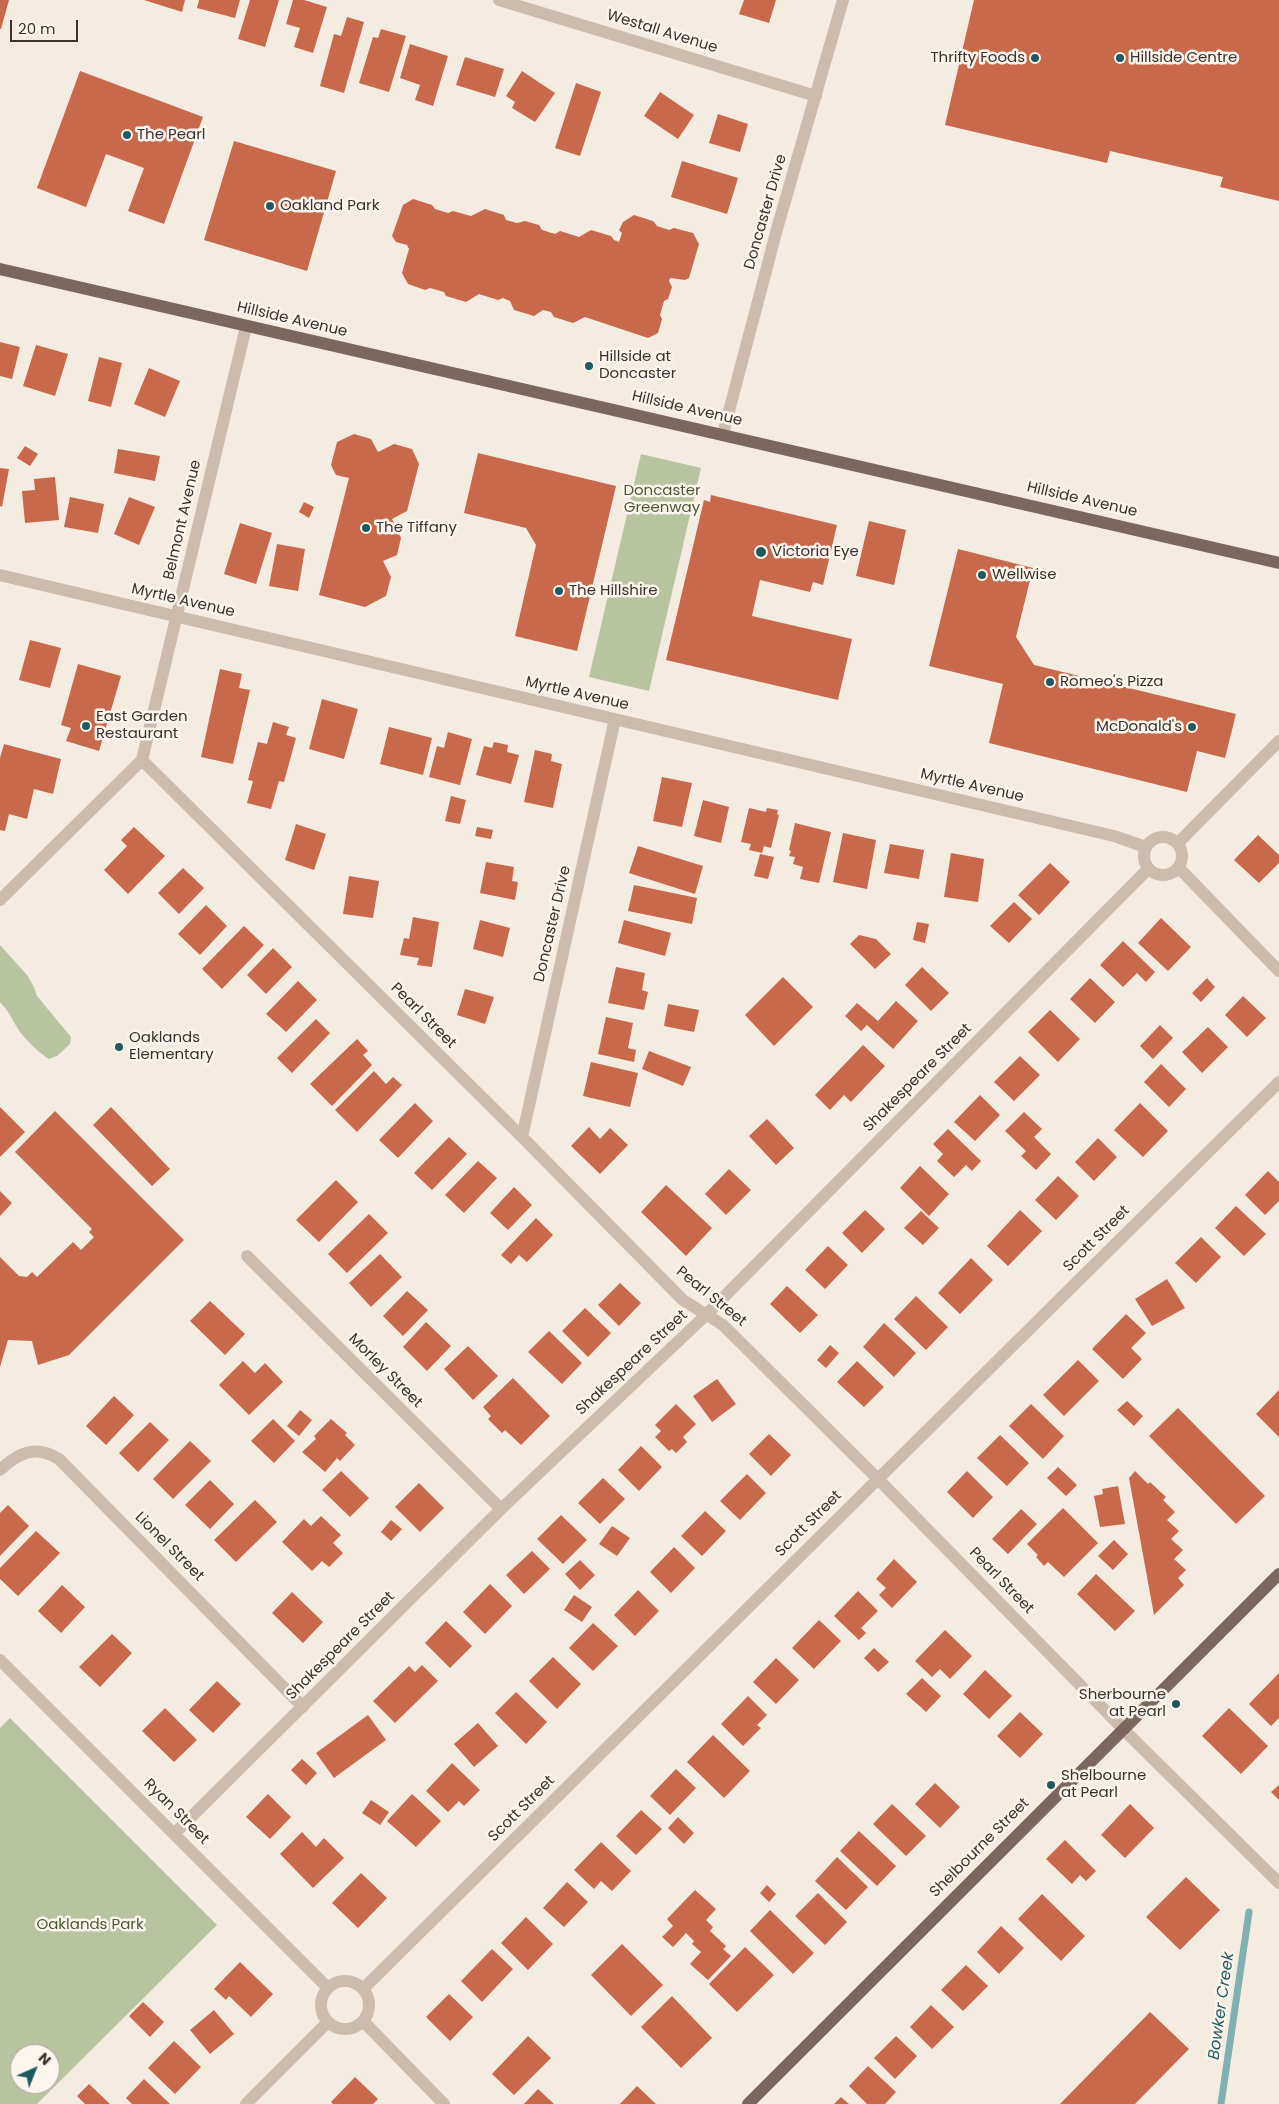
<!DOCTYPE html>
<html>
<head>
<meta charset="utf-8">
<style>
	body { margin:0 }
	#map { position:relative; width:1279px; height:2104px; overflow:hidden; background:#f4ebe1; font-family:Poppins,sans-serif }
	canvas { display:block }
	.north { position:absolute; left:10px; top:2044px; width:50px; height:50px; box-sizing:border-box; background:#fbf5ee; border:1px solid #aea6a0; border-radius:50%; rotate:44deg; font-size:14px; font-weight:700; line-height:20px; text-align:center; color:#3b302b }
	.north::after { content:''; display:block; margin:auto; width:18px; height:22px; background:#1f5a5e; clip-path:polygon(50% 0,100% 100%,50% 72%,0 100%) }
	.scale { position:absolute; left:10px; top:20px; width:68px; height:22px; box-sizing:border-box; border:2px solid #3b302b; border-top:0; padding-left:6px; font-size:15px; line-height:18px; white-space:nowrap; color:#3b302b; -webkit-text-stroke:4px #fbf5ee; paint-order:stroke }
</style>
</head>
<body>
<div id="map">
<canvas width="1279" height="2104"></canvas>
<div class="north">N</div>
<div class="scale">20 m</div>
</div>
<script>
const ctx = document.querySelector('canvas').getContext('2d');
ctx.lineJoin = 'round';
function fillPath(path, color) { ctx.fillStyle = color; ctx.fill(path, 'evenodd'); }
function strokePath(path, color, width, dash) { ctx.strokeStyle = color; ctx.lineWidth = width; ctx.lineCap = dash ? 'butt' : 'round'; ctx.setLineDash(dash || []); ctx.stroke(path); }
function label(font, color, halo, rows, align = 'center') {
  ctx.font = font + ' Poppins,sans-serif'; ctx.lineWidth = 5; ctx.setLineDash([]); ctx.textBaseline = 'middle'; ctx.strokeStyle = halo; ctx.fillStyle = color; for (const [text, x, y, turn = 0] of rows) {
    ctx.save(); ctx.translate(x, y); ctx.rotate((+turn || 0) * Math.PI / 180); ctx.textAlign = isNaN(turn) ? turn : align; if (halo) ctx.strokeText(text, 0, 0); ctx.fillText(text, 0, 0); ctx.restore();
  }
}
fillPath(new Path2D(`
	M641 454 701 468 649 691 589 677Z
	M0 945 27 975 34 987 37 996 71 1037 70 1044 57 1056 49 1059C38 1052 28 1042 20 1032 13 1022 9 1011 0 1002Z
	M10 1718 217 1925 37 2104H0V1728ZM20 2054H50V2084H20Z`), '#b8c4a0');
strokePath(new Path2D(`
	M1221 2104 1249 1912`), '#7fb0b2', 7);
fillPath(new Path2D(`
	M0 0H9L1 29H0Z
	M144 0H185L182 12Z
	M199 0H240L235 18 197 8Z
	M250 0H279L265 47 238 39Z
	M293 0H304L327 7 313 53 294 47 300 28 286 24Z
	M744 0H776L769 23 739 14Z
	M974 0H1279V201L1220 187 1223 177 1110 151 1107 163 945 125Z
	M347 17 364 22 344 93 320 86 334 34 341 36Z
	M381 29 406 36 389 92 359 83 373 37 378 38Z
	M410 44 448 56 433 106 415 100 420 85 400 78Z
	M465 57 504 69 495 97 456 85Z
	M80 71 203 117 164 224 128 211 144 168 106 154 86 207 37 188Z
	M522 71 555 93 535 122 512 108 515 102 506 96Z
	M576 83 601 92 580 156 555 148Z
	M660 92 694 115 678 139 644 116Z
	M718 114 748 124 740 152 709 143Z
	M234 141 336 171 307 271 204 240Z
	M682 161 738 178 727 214 671 197Z
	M413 199 432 205 435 209 448 213 453 211 471 216 485 209 504 215 506 220 517 223 525 221 539 225 542 230 555 234 560 231 579 237 591 230 611 236 614 240 619 242 622 233 619 230 623 222 634 215 653 221 657 226 669 230 674 228 693 233 699 244 689 278 685 280 670 278 669 281 672 287 668 299 664 301 660 315 662 319 658 333 648 338 585 317 573 323 554 317 551 312 543 310 534 316 514 310 510 301 503 298 498 300 479 294 466 302 446 296 444 292 430 288 425 290 408 284 402 273 409 249 407 245 396 242 392 236 403 205Z
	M0 342 20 347 12 379 0 376Z
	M36 345 68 354 55 396 23 386Z
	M99 357 122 363 111 407 88 401Z
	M149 368 180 381 165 417 134 404Z
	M354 434 371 439 378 452 394 444 412 449 419 464 407 511 392 519 401 538 397 555 383 561 391 577 386 596 365 607 319 595 349 478 336 475 331 465 337 442Z
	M25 446 38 454 30 466 17 458Z
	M118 449 160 456 155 481 114 473Z
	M478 453 616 486 577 651 515 636 536 545 526 528 464 513Z
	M0 468 9 469 2 507 0 506Z
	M55 477 59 520 25 523 22 491 35 490 34 479Z
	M711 495 837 525 823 585 813 582 810 592 760 580 752 616 852 639 838 700 666 660 704 500 710 502Z
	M70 497 104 504 98 533 64 527Z
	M129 497 155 507 139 545 114 534Z
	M304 502 314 507 309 518 299 512Z
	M869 521 906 530 894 585 856 576Z
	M240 523 272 533 256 584 224 574Z
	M277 544 305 549 298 591 269 586Z
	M958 549 1033 568 1016 637 1034 665 1236 714 1225 758 1197 751 1187 792 989 743 1003 684 929 666Z
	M30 640 61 648 50 688 19 680Z
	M78 664 121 676 99 751 66 741 71 728 61 725Z
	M220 669 242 674 239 688 250 690 233 764 201 757Z
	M322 699 358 709 344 759 309 749Z
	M273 722 289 727 286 735 296 738 284 782 279 781 271 809 247 803 253 781 248 780 258 742 267 744Z
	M389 727 432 738 423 775 380 764Z
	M448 732 472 739 460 785 429 777 437 746 444 748Z
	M494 742 508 745 507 752 519 755 511 784 476 775 484 746 492 748Z
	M4 744 61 759 53 794 34 789 27 819 9 814 5 831 0 830V758Z
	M535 750 552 754 551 761 562 764 553 808 524 802Z
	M662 777 692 783 682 827 653 821Z
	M451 796 466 800 460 824 445 821Z
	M703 800 729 807 721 843 694 836Z
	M749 808 766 812 767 808 778 810 777 814 779 815 771 848 764 846 762 853 749 850 751 844 741 842Z
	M795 823 831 832 819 883 800 879 803 867 793 864 795 857 789 856 791 851 789 850Z
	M296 824 326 834 314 870 285 860Z
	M134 827 165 856 128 894 104 870 127 846 121 840Z
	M477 827 493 830 491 839 475 836Z
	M843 833 876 840 867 889 833 882Z
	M1258 835 1279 855V863L1259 883 1234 860Z
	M890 844 924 850 919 879 884 873Z
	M638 846 703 866 695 894 629 873Z
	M951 853 984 859 978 902 944 897Z
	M760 854 774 857 768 879 754 876Z
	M486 862 514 867 512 881 518 882 515 900 480 893Z
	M1050 863 1070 882 1039 915 1018 895Z
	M183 868 204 888 179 914 158 893Z
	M349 876 379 881 373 918 343 914Z
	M634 885 697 898 692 924 628 911Z
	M1014 902 1032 919 1009 943 990 926Z
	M206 905 227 926 200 955 178 934Z
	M413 917 439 922 432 967 417 965 419 958 400 955 404 938 409 939Z
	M1161 918 1191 947 1168 971 1138 943Z
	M480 920 510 928 503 957 473 949Z
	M624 920 671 933 665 956 618 943Z
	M917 922 929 924 925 943 913 940Z
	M244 926 264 945 222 989 202 969Z
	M859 935 876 939 891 954 875 969 850 944Z
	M1123 941 1155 972 1146 982 1137 973 1123 987 1100 965Z
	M273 948 292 967 266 994 247 975Z
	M616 967 645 973 642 990 648 992 644 1010 608 1003Z
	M922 967 949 993 931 1011 905 985Z
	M783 977 813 1007 774 1046 745 1015Z
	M1090 978 1115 1002 1095 1023 1070 999Z
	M1207 978 1215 987 1201 1002 1192 993Z
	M298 981 317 1000 286 1032 266 1014Z
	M465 989 494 997 485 1024 457 1015Z
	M1243 996 1266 1018 1247 1037 1225 1015Z
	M896 1001 918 1021 893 1049 867 1025 861 1031 845 1016 857 1003 878 1021Z
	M668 1004 699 1010 694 1032 664 1026Z
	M1050 1010 1080 1039 1058 1062 1028 1032Z
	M606 1017 633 1023 628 1048 636 1050 634 1062 598 1054Z
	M316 1019 330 1033 292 1073 277 1058Z
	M1160 1025 1173 1038 1153 1059 1140 1046Z
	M1208 1027 1228 1047 1202 1073 1182 1052Z
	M357 1039 368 1051 363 1055 372 1065 332 1106 310 1084Z
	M863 1045 885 1066 851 1102 844 1095 830 1110 815 1095Z
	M649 1051 691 1067 683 1086 642 1069Z
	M1020 1056 1040 1075 1014 1101 994 1082Z
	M591 1062 638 1073 630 1107 583 1096Z
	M1161 1064 1186 1089 1169 1107 1144 1082Z
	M374 1071 386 1084 393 1077 402 1085 357 1132 335 1110Z
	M980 1095 1000 1115 975 1141 954 1122Z
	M415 1103 433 1121 398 1158 379 1140Z
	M1140 1103 1168 1131 1143 1157 1114 1130Z
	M0 1107 25 1132 0 1157Z
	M111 1107 170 1169 152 1186 93 1125Z
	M55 1111 184 1240 69 1355 38 1365 32 1341 8 1340 0 1367V1257L19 1276 27 1277 32 1272 37 1277 73 1242 81 1250 94 1237 89 1232 92 1229 15 1152Z
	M1024 1112 1042 1129 1034 1137 1051 1154 1036 1170 1021 1156 1026 1151 1005 1131Z
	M767 1119 794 1148 776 1165 749 1136Z
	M589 1127 600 1139 610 1128 628 1145 600 1174 571 1146Z
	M948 1129 981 1161 972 1171 966 1165 954 1177 937 1161 943 1154 933 1144Z
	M449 1137 467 1154 432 1190 414 1173Z
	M1098 1138 1117 1157 1094 1181 1075 1162Z
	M478 1161 497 1178 464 1213 445 1195Z
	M920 1166 949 1194 929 1216 900 1188Z
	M729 1169 751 1190 726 1215 705 1194Z
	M1268 1171 1279 1182V1201L1265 1215 1245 1195Z
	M1058 1176 1079 1196 1056 1220 1035 1200Z
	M336 1180 358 1202 319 1242 296 1220Z
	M666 1185 712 1228 686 1256 641 1212Z
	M514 1187 532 1205 508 1230 490 1213Z
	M0 1191 12 1203 0 1216Z
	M1236 1206 1266 1234 1244 1256 1215 1228Z
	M865 1210 885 1229 862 1253 842 1233Z
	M1020 1210 1042 1231 1008 1266 987 1246Z
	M921 1211 939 1228 923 1245 904 1228Z
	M369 1214 388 1233 347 1273 328 1254Z
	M536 1218 553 1235 527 1262 519 1255 511 1264 501 1255Z
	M1201 1237 1221 1257 1196 1283 1175 1263Z
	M828 1246 848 1265 825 1289 805 1270Z
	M380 1254 402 1277 371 1307 349 1283Z
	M971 1258 993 1280 960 1314 938 1293Z
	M1167 1279 1185 1308 1152 1326 1135 1299Z
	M620 1283 641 1303 619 1326 598 1305Z
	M787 1286 818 1315 800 1333 770 1304Z
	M407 1291 428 1310 403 1336 383 1316Z
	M916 1296 948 1327 926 1350 894 1319Z
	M210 1301 245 1334 225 1355 190 1321Z
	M585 1308 611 1333 588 1357 562 1331Z
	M1126 1314 1146 1333 1131 1348 1142 1359 1123 1379 1092 1349Z
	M426 1322 451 1346 427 1371 403 1347Z
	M884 1323 916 1353 894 1377 863 1347Z
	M549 1331 582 1363 562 1384 528 1352Z
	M830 1345 839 1353 826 1368 817 1360Z
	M468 1346 498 1376 473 1400 444 1369Z
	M1078 1360 1099 1381 1064 1416 1043 1395Z
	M243 1361 255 1373 265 1363 283 1382 249 1415 219 1385Z
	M857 1361 884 1387 864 1407 837 1382Z
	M513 1378 550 1416 521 1445 505 1430 502 1433 488 1419 491 1416 483 1407Z
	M717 1379 736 1404 712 1422 693 1396Z
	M1279 1390V1437L1256 1414Z
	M114 1396 134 1415 106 1445 86 1426Z
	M1127 1401 1143 1416 1134 1426 1117 1410Z
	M676 1404 696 1424 683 1437 687 1442 676 1453 672 1449 669 1451 655 1437 661 1431 655 1425Z
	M1031 1404 1064 1436 1043 1459 1009 1426Z
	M1178 1408 1265 1496 1236 1524 1149 1436Z
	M300 1410 312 1420 299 1436 287 1426Z
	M273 1419 295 1441 274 1463 251 1441Z
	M331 1419 347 1433 345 1435 355 1445 340 1461 337 1458 325 1472 302 1452 316 1439 314 1436Z
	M150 1422 169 1440 138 1472 119 1453Z
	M769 1434 791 1455 771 1476 749 1454Z
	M1000 1435 1029 1463 1007 1486 977 1458Z
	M190 1441 211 1461 173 1499 153 1479Z
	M641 1446 662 1467 639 1491 618 1470Z
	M1058 1467 1077 1485 1066 1496 1047 1478Z
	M341 1471 369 1498 350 1517 322 1490Z
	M967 1471 993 1497 973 1518 947 1492Z
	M1135 1471 1148 1484 1150 1482 1166 1497 1163 1500 1175 1512 1167 1520 1179 1531 1171 1539 1183 1550 1174 1559 1186 1570 1178 1578 1184 1585 1154 1615 1129 1478Z
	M747 1474 766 1493 740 1520 720 1501Z
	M603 1478 625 1499 600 1524 578 1503Z
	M210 1480 234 1504 210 1529 185 1505Z
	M419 1483 444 1508 420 1532 395 1507Z
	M1118 1486 1125 1524 1100 1527 1094 1496 1103 1494 1102 1489Z
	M255 1500 277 1522 236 1562 214 1540Z
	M8 1505 29 1526 0 1556V1513Z
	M1063 1508 1098 1543 1064 1577 1048 1562 1044 1566 1036 1557 1038 1555 1027 1544Z
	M1021 1509 1037 1524 1008 1554 992 1539Z
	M705 1511 726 1531 702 1556 681 1536Z
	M561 1515 587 1540 563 1564 537 1539Z
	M321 1516 341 1535 333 1543 343 1553 329 1567 322 1561 312 1571 282 1542 304 1519 311 1526Z
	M391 1520 402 1529 391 1541 381 1532Z
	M612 1526 630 1538 617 1556 599 1544Z
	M36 1531 60 1553 18 1596 0 1579V1568Z
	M1114 1540 1128 1554 1113 1570 1098 1556Z
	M674 1547 695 1568 671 1593 650 1572Z
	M532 1551 550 1569 524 1594 506 1575Z
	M894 1559 917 1582 892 1608 879 1595 886 1588 876 1579Z
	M580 1560 595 1575 580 1590 565 1574Z
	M1096 1574 1135 1611 1115 1631 1077 1594Z
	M490 1584 512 1606 485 1634 463 1612Z
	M62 1585 85 1607 61 1633 38 1611Z
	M638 1590 659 1611 635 1636 614 1615Z
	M858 1591 878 1611 861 1628 866 1633 859 1640 834 1616Z
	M292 1592 323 1622 303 1643 272 1613Z
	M574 1595 592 1607 582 1622 564 1610Z
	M819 1620 841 1641 814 1669 792 1648Z
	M446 1621 472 1646 450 1668 425 1643Z
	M593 1623 618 1646 593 1671 569 1648Z
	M945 1630 972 1656 950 1679 940 1669 932 1677 915 1661Z
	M112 1634 132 1653 100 1687 79 1667Z
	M874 1648 889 1662 878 1672 864 1658Z
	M553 1657 581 1684 557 1709 529 1681Z
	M776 1658 799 1680 776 1704 753 1682Z
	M422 1665 438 1681 395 1723 373 1701 409 1666 415 1672Z
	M985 1670 1012 1696 989 1719 963 1694Z
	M1279 1673V1718L1271 1726 1249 1704Z
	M922 1678 941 1696 926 1712 906 1694Z
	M217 1681 241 1704 213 1733 189 1710Z
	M516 1692 547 1722 526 1744 495 1713Z
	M748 1696 767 1715 757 1725 761 1728 743 1746 721 1724Z
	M165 1708 197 1740 174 1762 142 1731Z
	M1229 1708 1268 1746 1241 1774 1202 1736Z
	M1020 1712 1043 1734 1020 1758 997 1736Z
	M368 1715 386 1740 334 1778 316 1753Z
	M478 1723 498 1746 474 1767 454 1744Z
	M713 1735 750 1771 724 1798 687 1762Z
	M302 1759 317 1773 306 1785 291 1770Z
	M452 1763 480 1790 464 1806 459 1801 448 1812 426 1791Z
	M676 1769 696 1788 670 1815 650 1796Z
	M935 1783 960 1807 940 1828 915 1804Z
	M1279 1785V1800L1271 1792Z
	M268 1794 291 1817 270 1839 246 1817Z
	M412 1794 441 1821 416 1847 387 1821Z
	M371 1800 389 1812 380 1825 362 1813Z
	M892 1804 926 1836 906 1856 873 1824Z
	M1130 1804 1154 1828 1125 1858 1101 1835Z
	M641 1810 662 1829 636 1855 616 1836Z
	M678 1817 694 1833 684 1844 668 1828Z
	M859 1831 896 1866 877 1886 840 1851Z
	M302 1832 316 1847 324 1838 344 1858 313 1888 280 1854Z
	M1065 1840 1096 1871 1086 1881 1080 1875 1072 1884 1046 1859Z
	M601 1842 631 1871 612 1891 601 1881 594 1889 574 1870Z
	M837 1857 868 1887 846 1910 815 1881Z
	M361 1873 387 1898 358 1928 332 1903Z
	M1186 1877 1220 1910 1180 1950 1146 1917Z
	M567 1882 588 1902 564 1927 543 1908Z
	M767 1885 776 1894 769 1902 760 1893Z
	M695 1890 716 1909 706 1920 713 1927 710 1931 726 1946 723 1949 731 1956 708 1980 690 1964 701 1952 692 1944 694 1941 686 1933 673 1947 662 1937 673 1926 667 1919Z
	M818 1893 847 1922 825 1945 795 1916Z
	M1042 1894 1085 1936 1061 1961 1018 1919Z
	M770 1910 814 1953 793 1974 750 1931Z
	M526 1917 553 1944 528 1970 501 1943Z
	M1001 1926 1024 1948 999 1974 977 1952Z
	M622 1944 663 1985 631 2016 591 1975Z
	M745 1947 774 1975 737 2012 709 1984Z
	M492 1949 513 1969 482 2002 461 1981Z
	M240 1962 273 1994 251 2017 229 1996 226 2000 214 1989Z
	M966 1965 988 1986 963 2011 941 1990Z
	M449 1994 473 2017 450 2041 426 2017Z
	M672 1996 712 2038 681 2068 641 2027Z
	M143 2002 164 2022 150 2037 129 2016Z
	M931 2005 954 2027 932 2049 910 2027Z
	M214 2010 234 2034 210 2054 190 2030Z
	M1150 2012 1189 2049 1135 2104H1060Z
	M528 2036 551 2058 514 2095 492 2074Z
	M896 2036 917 2056 895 2079 874 2058Z
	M174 2041 201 2067 175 2094 148 2068Z
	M868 2066 896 2092 885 2104H867L849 2086Z
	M355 2077 378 2099 373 2104H333L331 2102Z
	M144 2079 170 2104H132L126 2098Z
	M89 2084 110 2104H85L77 2096Z
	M637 2086 656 2104H620Z
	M538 2089 554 2104H524Z
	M841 2097 849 2104H834Z`), '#c8694b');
strokePath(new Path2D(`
	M499 0 816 96
	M723 434 777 229 843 0
	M0 575 1114 836 1146 847
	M142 760 522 1137 683 1300 723 1325 878 1479 1136 1742 1279 1883
	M1144 856a19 19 0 1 1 38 0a19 19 0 1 1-38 0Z
	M1178 843 1279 741
	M1179 868 1279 971
	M0 900 142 760 246 327
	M522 1137 615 719
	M247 1256 501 1509
	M0 1470C18 1453 36 1444 59 1459L303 1707
	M0 1660 328 1988
	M174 1834 501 1509 706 1315 1148 869
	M321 2005a24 24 0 1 1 48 0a24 24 0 1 1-48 0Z
	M363 1989 1279 1082
	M363 2021 444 2104
	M246 2104 327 2023`), '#cdbbac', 12);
strokePath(new Path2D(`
	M0 269 1279 563
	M748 2104 1279 1574`), '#7d675c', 12);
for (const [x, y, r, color] of [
	[1035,58,5,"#1f5a5e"],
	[1120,58,5,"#1f5a5e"],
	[127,135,5,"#1f5a5e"],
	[270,206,5,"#1f5a5e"],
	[589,366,5,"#1f5a5e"],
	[366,528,5,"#1f5a5e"],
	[761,552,6,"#1f5a5e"],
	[982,575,5,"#1f5a5e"],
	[559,591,5,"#1f5a5e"],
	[1050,682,5,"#1f5a5e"],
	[86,726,5,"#1f5a5e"],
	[1192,727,5,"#1f5a5e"],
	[119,1047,5,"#1f5a5e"],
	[1176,1704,5,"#1f5a5e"],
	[1051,1785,5,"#1f5a5e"]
]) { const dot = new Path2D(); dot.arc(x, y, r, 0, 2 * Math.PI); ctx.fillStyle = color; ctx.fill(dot); strokePath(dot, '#fbf5ee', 2); }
label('15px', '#3b302b', '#fbf5ee', [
	["Westall Avenue",662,32,17],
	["Doncaster Drive",766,212,-74],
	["Hillside Avenue",292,320,13],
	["Hillside Avenue",687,409,13],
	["Hillside Avenue",1082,500,13],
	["Belmont Avenue",183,520,-77],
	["Myrtle Avenue",183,601,13],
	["Myrtle Avenue",577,694,13],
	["Myrtle Avenue",972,786,13],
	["Doncaster Drive",553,924,-77],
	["Pearl Street",423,1016,45],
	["Shakespeare Street",918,1078,-45],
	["Scott Street",1097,1239,-45],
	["Pearl Street",711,1297,39],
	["Shakespeare Street",632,1363,-43],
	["Morley Street",385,1371,45],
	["Scott Street",809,1524,-45],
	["Lionel Street",169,1547,45],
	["Pearl Street",1001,1581,46],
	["Shakespeare Street",341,1646,-45],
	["Scott Street",522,1809,-45],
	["Ryan Street",176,1812,45],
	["Shelbourne Street",980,1848,-45]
]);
label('15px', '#3b302b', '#fbf5ee', [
	["Thrifty Foods",1025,58,"right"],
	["Hillside Centre",1130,58],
	["The Pearl",137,135],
	["Oakland Park",280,206],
	["Hillside at",599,357],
	["Doncaster",599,374],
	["The Tiffany",376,528],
	["Victoria Eye",772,552],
	["Wellwise",992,575],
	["The Hillshire",569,591],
	["Romeo's Pizza",1060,682],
	["East Garden",96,717],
	["Restaurant",96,734],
	["McDonald's",1182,727,"right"],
	["Oaklands",129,1038],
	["Elementary",129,1055],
	["Sherbourne",1166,1695,"right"],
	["at Pearl",1166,1712,"right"],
	["Shelbourne",1061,1776],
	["at Pearl",1061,1793]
], 'left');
label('15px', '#4a5a2e', '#fbf5ee', [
	["Doncaster",662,491],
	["Greenway",662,508],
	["Oaklands Park",90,1925]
]);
label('italic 16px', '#1f5a5e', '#fbf5ee', [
	["Bowker Creek",1222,2006,-82]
]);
</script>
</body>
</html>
